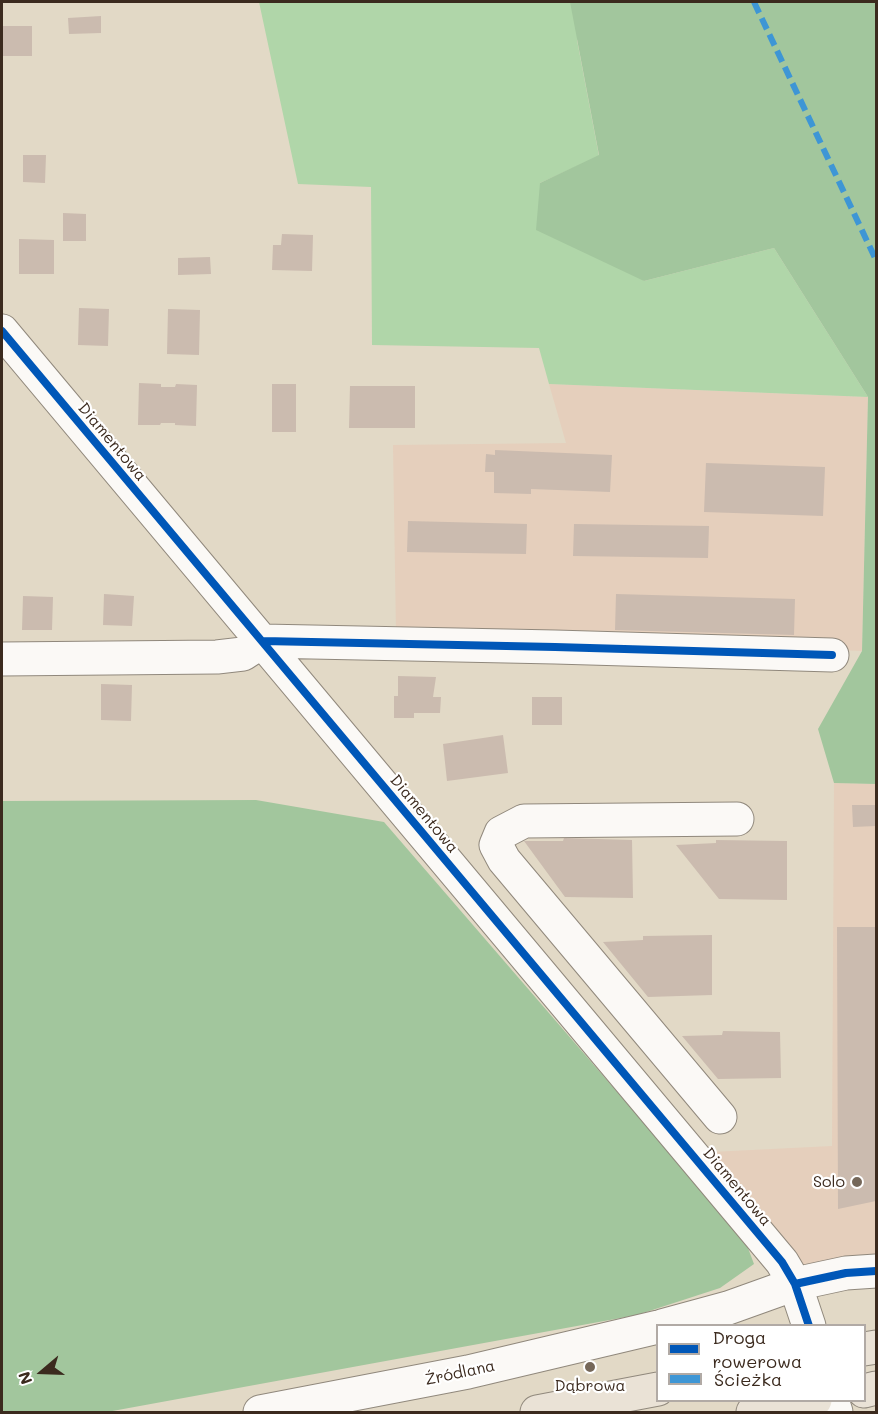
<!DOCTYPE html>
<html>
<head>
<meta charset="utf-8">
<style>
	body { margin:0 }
	#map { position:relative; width:878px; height:1414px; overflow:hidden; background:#e2d9c6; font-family:Mali,sans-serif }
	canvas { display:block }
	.frame { position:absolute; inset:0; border:3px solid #3b2a1e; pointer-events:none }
	.legend { position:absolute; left:656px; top:1324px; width:210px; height:78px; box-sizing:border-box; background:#fff; border:2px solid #b1aaa5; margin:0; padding:8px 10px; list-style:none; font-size:18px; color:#3b2a1e }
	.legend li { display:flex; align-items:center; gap:12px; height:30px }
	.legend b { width:30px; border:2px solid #b1aaa5 }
	.north { position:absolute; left:12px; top:1342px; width:60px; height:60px; -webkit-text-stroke:4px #fff; paint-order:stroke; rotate:251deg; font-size:16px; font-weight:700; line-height:24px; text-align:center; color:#3b2a1e }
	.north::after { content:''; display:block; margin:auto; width:21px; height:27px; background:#3b2a1e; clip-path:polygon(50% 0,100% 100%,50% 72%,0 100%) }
</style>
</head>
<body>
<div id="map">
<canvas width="878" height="1414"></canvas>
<div class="frame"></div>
<ul class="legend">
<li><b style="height:8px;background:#0057b8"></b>Droga rowerowa</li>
<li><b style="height:8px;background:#3e96d5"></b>Ścieżka</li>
</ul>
<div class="north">N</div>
</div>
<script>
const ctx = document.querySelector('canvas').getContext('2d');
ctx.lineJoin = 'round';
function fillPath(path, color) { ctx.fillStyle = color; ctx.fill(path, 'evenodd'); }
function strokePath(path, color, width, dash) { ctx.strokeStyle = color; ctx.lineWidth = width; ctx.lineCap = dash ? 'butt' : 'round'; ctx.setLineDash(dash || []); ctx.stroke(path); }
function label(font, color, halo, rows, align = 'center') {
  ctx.font = font + ' Mali,sans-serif'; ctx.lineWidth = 4.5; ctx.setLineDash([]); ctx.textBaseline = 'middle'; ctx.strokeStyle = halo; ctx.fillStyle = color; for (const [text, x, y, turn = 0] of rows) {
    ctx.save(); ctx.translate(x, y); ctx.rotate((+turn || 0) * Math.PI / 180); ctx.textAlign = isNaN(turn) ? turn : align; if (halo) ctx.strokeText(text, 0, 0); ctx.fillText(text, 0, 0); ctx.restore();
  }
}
fillPath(new Path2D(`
	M549 384 868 397 862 651 396 633 393 445 566 443Z
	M834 783 876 784V1260L804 1268 711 1152 832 1146Z`), '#e5cfbc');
fillPath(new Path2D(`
	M259 2H609L577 40 599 156 540 183 644 281 774 248 868 397 549 384 539 348 372 345 371 187 298 184Z`), '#b0d6a9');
fillPath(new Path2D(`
	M570 2H876V784L834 783 818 729 862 651 868 397 774 248 644 281 536 230 540 183 599 155Z
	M256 800 384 822 745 1240 754 1264 720 1288 637 1315 107 1412H2V801Z`), '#a2c69d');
fillPath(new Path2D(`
	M101 16V33L69 34 68 18Z
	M2 26H32V56H2Z
	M23 155H46L45 183 23 182Z
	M63 213 86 214V241H63Z
	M282 234 313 235 312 271 272 270 273 245H281Z
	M19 239 54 240V274H19Z
	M210 257 211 274 178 275V258Z
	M79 308 109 309 108 346 78 345Z
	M168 309 200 310 199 355 167 354Z
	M139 383 161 384V387H175L176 384 197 385 196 426 175 425V423H161L160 425H138Z
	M272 384H296V432H272Z
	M350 386H415V428H349Z
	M495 450 612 455 610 492 531 489V494L494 493V472H485L486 454 495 455Z
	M706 463 825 467 823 516 704 512Z
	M408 521 527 524 526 554 407 552Z
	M574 524 709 526 708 558 573 556Z
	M104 594 134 596 132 626 103 625Z
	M616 594 795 599 794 635 615 630Z
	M23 596 53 597 52 630H22Z
	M398 676 436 677 433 697H441L440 713H414V718H394V696H398Z
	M101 684 132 685 131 721 101 720Z
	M532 697H562V725H532Z
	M503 735 508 773 447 781 443 744Z
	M852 805H876V826L853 827Z
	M564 838 632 840 633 898 565 897 524 841H563Z
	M716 840 787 841V900L719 899 676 845 716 843Z
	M837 927H876V1201L838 1209Z
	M712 935V995L648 997 603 942 643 940V936Z
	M723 1031 780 1032 781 1078 718 1079 682 1036 722 1035Z`), '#cbbbaf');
const minor = new Path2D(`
	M2 331 782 1262 795 1284 809 1326
	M2 659 217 657 243 654 263 641 555 647 832 655
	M720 1117 504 860 496 845 501 833 524 821 737 819
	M662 1326 728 1308 795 1284 846 1273 876 1271
	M832 1400 836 1412
	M260 1412 468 1372 658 1327`);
const major = new Path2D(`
	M864 1349 876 1347
	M864 1391 876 1388
	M537 1412 658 1389
	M753 1412 815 1400`);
strokePath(minor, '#90887c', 35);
strokePath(major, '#90887c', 35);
strokePath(minor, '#fbf9f6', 33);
strokePath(major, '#eae2d6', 33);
strokePath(new Path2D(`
	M754 2 876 260`), '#3e96d5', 6, [12, 6]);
strokePath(new Path2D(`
	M2 331 782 1262 795 1284 809 1326
	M263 641 555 647 832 655
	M795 1284 846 1273 876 1271`), '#0057b8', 8);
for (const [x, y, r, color] of [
	[857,1182,6,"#756759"],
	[590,1367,6,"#756759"]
]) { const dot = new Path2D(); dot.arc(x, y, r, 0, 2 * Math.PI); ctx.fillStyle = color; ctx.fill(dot); strokePath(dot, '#fff', 2); }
label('16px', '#3b2a1e', '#fff', [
	["Diamentowa",112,442,50],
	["Diamentowa",424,814,50],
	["Diamentowa",737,1187,50],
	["Źródlana",460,1373,-12]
]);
label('16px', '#3b2a1e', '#fff', [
	["Solo",845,1182],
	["Dąbrowa",590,1386,"center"]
], 'right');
</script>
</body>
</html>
